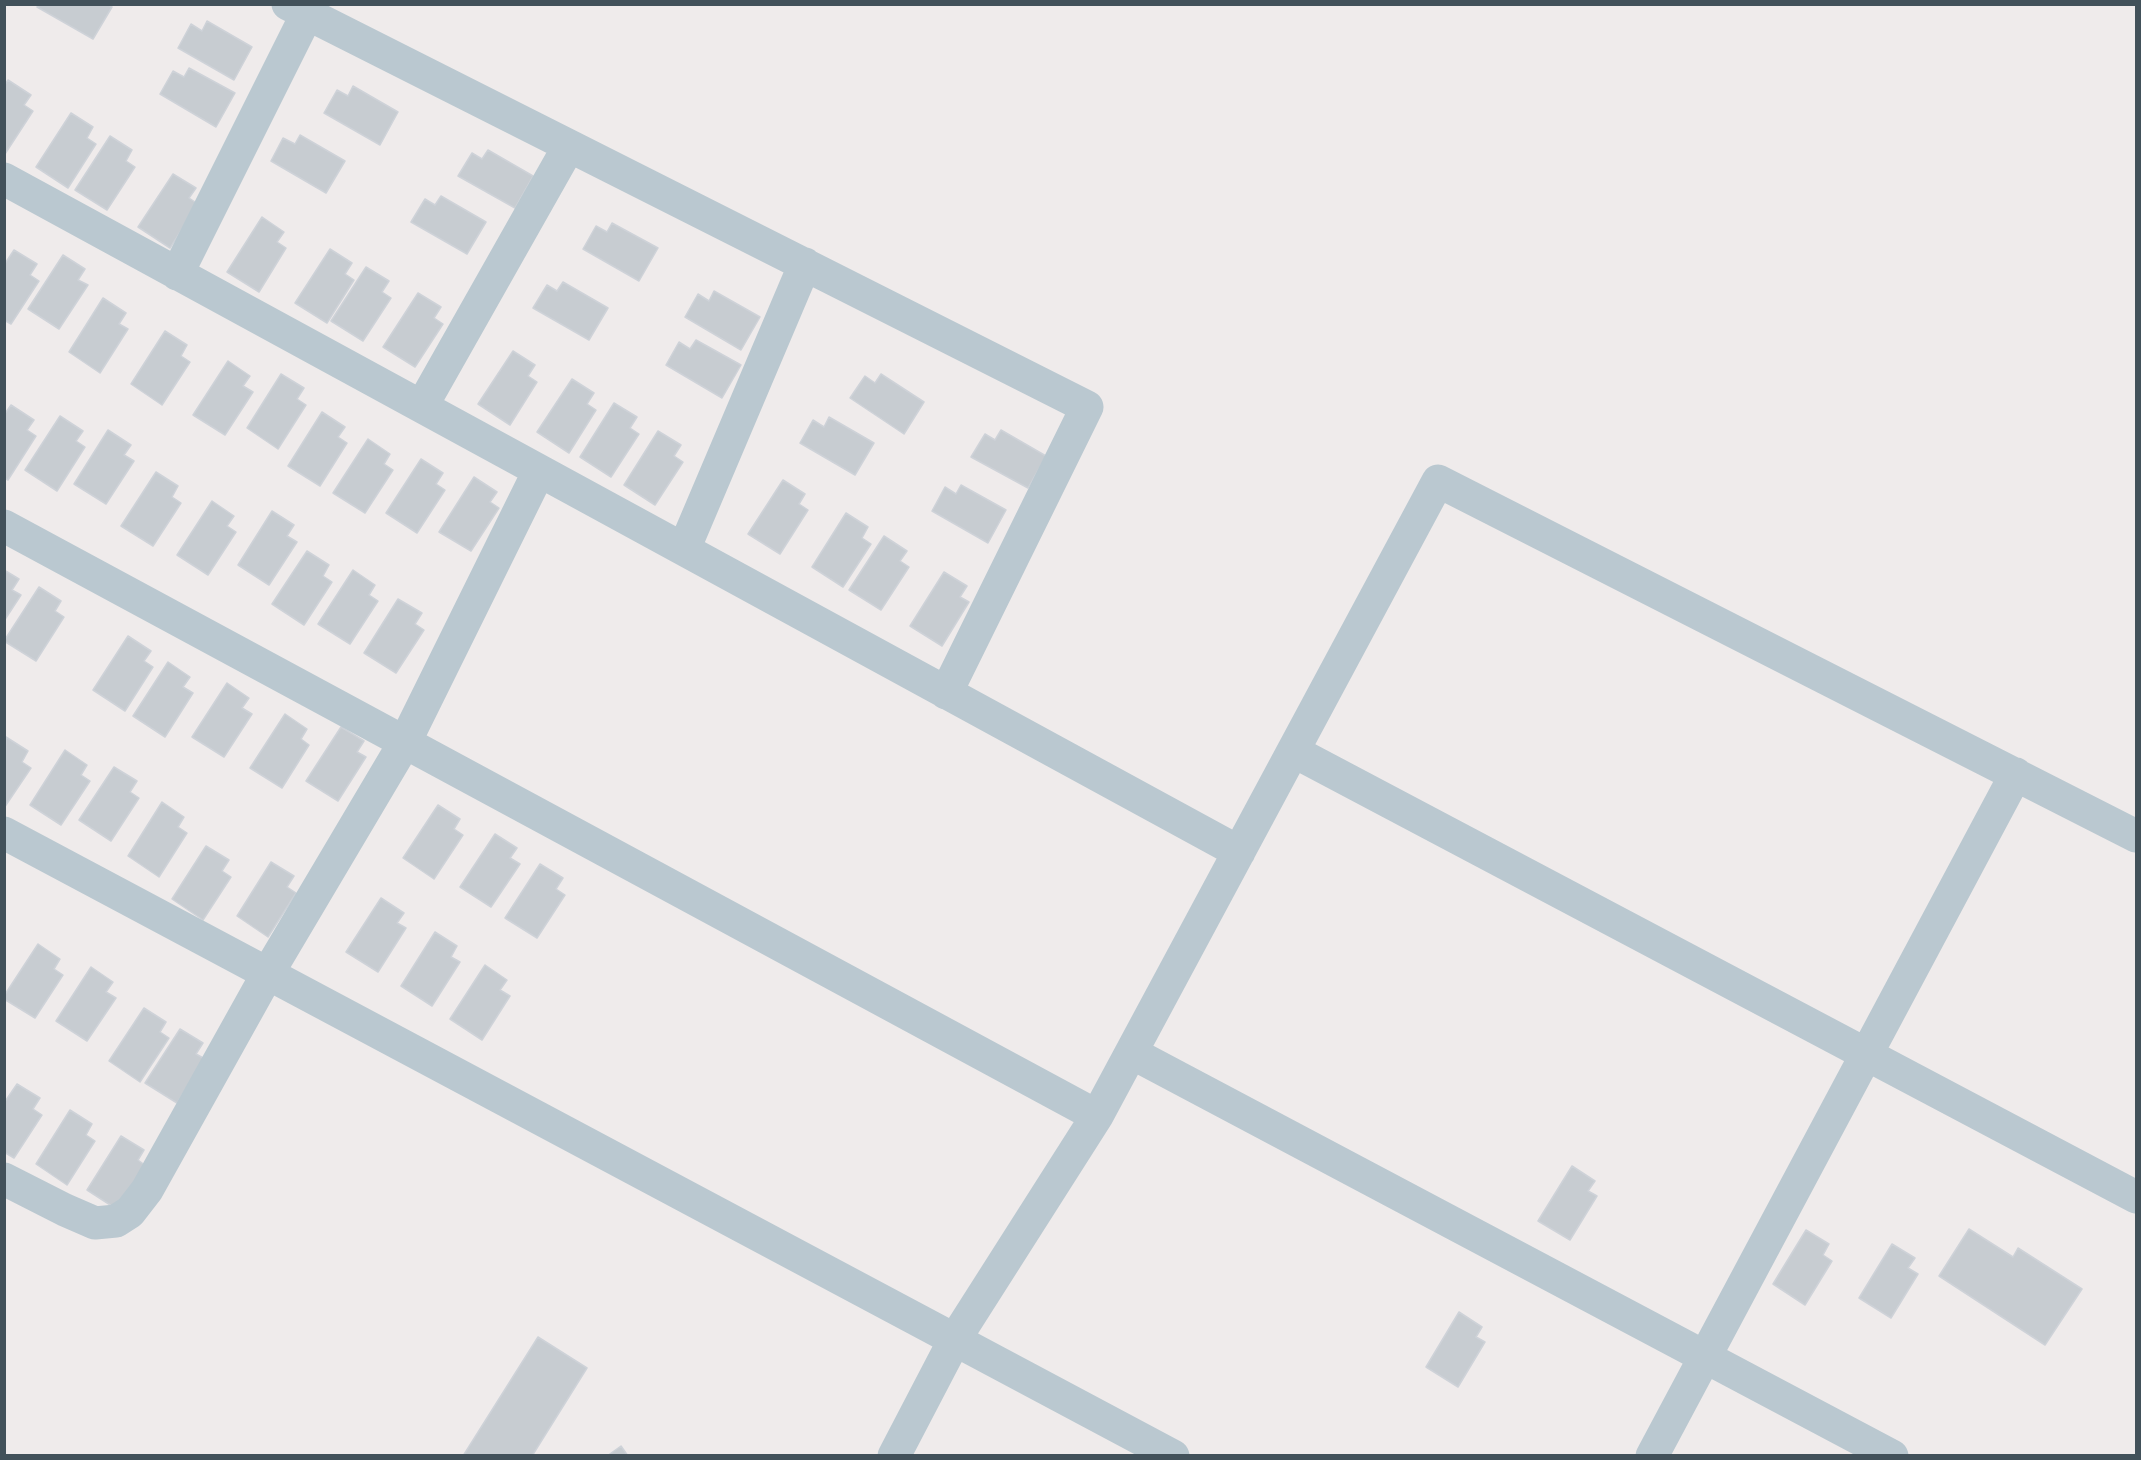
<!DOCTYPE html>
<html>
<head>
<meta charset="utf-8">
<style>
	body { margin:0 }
	#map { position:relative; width:2141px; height:1460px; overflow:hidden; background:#efebeb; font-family:"Alegreya Sans",sans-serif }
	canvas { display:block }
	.frame { position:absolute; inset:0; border:6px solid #42515a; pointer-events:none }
</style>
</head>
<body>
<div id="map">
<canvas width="2141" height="1460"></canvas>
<div class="frame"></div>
</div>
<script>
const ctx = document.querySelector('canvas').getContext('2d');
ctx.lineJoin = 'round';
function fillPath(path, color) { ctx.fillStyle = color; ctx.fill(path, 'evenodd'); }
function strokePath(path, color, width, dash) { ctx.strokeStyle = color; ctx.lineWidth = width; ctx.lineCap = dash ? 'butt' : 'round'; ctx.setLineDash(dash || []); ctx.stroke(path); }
const building = new Path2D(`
	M39 4H107L112 7 93 39 37 7Z
	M207 21 252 47 234 80 178 48 191 24 202 31Z
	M189 68 235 93 216 127 160 94 173 71 184 77Z
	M8 80 31 95 24 105 33 111 5 154 4 86Z
	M353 86 398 112 380 145 324 113 337 90 348 96Z
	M71 113 93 127 87 138 96 144 68 188 36 167Z
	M300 135 345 161 326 193 271 161 283 138 295 144Z
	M110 136 132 150 126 161 135 167 107 210 75 190Z
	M488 150 533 176 515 208 458 176 472 153 482 159Z
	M173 174 196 188 189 198 198 204 170 248 138 227Z
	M441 196 486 222 467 254 411 222 425 199 435 205Z
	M262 217 284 232 277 242 286 248 259 292 227 272Z
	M612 223 658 248 639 281 583 249 596 226 607 232Z
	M330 249 352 263 345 274 354 280 327 323 295 303Z
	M14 250 37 264 30 275 39 281 11 324 4 320V265Z
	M63 255 85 269 78 280 88 285 59 329 28 309Z
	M366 267 389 281 382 292 391 298 363 341 331 321Z
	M563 282 608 308 589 340 533 308 547 285 557 291Z
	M714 291 760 317 741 350 685 317 698 294 709 301Z
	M418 293 441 307 434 318 443 324 415 367 383 347Z
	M103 298 126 313 119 324 128 329 100 373 69 352Z
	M165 331 187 345 181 356 190 362 162 405 131 384Z
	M696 340 741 365 722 398 666 365 679 342 690 349Z
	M513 351 535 365 528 376 537 382 510 425 478 404Z
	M228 361 250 376 243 386 253 392 225 435 193 415Z
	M281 374 304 388 297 399 306 405 278 449 247 428Z
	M881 374 924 402 904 434 850 398 865 376 875 383Z
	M572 379 594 393 587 404 596 410 569 453 537 432Z
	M614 403 637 417 630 428 639 434 611 477 580 457Z
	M11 405 34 420 27 430 36 436 8 480 4 478V415Z
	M322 412 345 427 338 437 347 443 320 486 288 466Z
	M60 416 83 431 76 441 85 447 57 491 25 470Z
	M829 417 874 443 855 475 800 443 813 420 824 427Z
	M108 430 131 445 124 455 134 461 106 504 74 484Z
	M1001 430 1046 456 1028 488 971 457 985 434 995 440Z
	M658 431 681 445 674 456 683 462 655 505 624 485Z
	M368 439 390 454 384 464 393 470 365 513 333 493Z
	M421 459 443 473 436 484 445 490 417 533 386 513Z
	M156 472 178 486 172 497 181 503 153 546 121 526Z
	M474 477 497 492 490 502 499 508 471 551 439 532Z
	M783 480 805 494 799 504 808 510 780 554 748 534Z
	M961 485 1006 510 988 543 932 511 945 487 956 494Z
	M212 501 234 516 227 526 236 532 208 575 177 555Z
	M272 511 294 525 287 536 297 542 269 585 238 565Z
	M846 513 868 527 862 538 871 544 843 587 812 567Z
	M884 536 907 551 900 561 909 567 881 610 849 590Z
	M307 551 329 565 323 576 332 582 304 625 272 604Z
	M4 570 19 579 12 590 21 595 4 621Z
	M353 570 375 585 369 595 378 601 350 644 318 624Z
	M944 572 967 586 960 597 969 602 942 646 910 626Z
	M39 587 61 601 55 611 64 617 36 661 4 641Z
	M398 599 422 613 415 624 424 630 396 673 364 653Z
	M128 636 151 651 144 661 153 667 125 711 93 690Z
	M168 662 190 677 183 687 193 693 165 737 133 716Z
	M227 683 249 698 242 708 252 714 224 757 192 737Z
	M285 714 307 729 301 739 309 745 282 788 250 768Z
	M341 727 364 741 357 752 366 757 338 801 306 781Z
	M6 737 28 751 22 762 31 768 4 808Z
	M65 750 87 765 81 775 90 781 61 825 30 805Z
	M114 767 137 781 130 792 139 798 111 841 79 820Z
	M162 802 184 817 178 827 187 833 159 877 128 856Z
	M438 805 460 819 454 829 463 835 434 879 403 858Z
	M495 834 517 848 510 858 520 864 491 907 460 887Z
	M206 846 229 860 222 871 231 877 203 920 172 899Z
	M271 862 294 876 287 887 296 893 268 937 237 916Z
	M540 864 563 878 556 889 565 895 537 938 505 918Z
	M381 898 404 913 397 923 406 928 378 972 346 952Z
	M435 932 457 946 451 957 460 962 432 1006 401 986Z
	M38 944 60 959 54 969 63 975 35 1018 4 999V996Z
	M485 965 507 980 500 990 510 996 482 1040 450 1019Z
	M91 967 113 982 106 992 116 998 87 1041 56 1021Z
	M144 1008 166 1022 160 1032 169 1038 140 1082 109 1061Z
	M180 1029 203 1043 196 1054 205 1059 177 1103 145 1083Z
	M17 1084 40 1098 33 1109 42 1115 14 1158 4 1152V1103Z
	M70 1110 92 1124 86 1135 95 1141 67 1185 36 1164Z
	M121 1136 144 1150 138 1160 146 1166 118 1210 87 1190Z
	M1572 1166 1595 1181 1588 1191 1597 1196 1570 1240 1538 1221Z
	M1969 1229 2013 1257 2018 1248 2082 1289 2045 1345 1939 1276Z
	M1806 1230 1829 1244 1823 1255 1832 1261 1805 1305 1773 1284Z
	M1892 1244 1915 1258 1908 1268 1918 1274 1891 1318 1859 1298Z
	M1459 1312 1482 1327 1476 1337 1485 1342 1458 1387 1426 1367Z
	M538 1337 587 1368 532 1456H463Z
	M621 1446 628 1456H607Z`);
fillPath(building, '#c7ccd1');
strokePath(building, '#ced2d8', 1.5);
strokePath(new Path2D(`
	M288 4 1087 407 946 693
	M4 179 1239 852
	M177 274 307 14
	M422 406 569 146
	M4 526 1097 1116
	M684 549 805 264
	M1293 751 2136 1197
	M4 833 1173 1456
	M1132 1053 1892 1456
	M4 1179 65 1210 95 1223 116 1221 130 1212 147 1190 268 973 405 742 539 471
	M894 1456 955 1339 1097 1116 1438 481 2136 836
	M1652 1456 2016 774`), '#bac8d0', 33);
</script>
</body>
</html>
